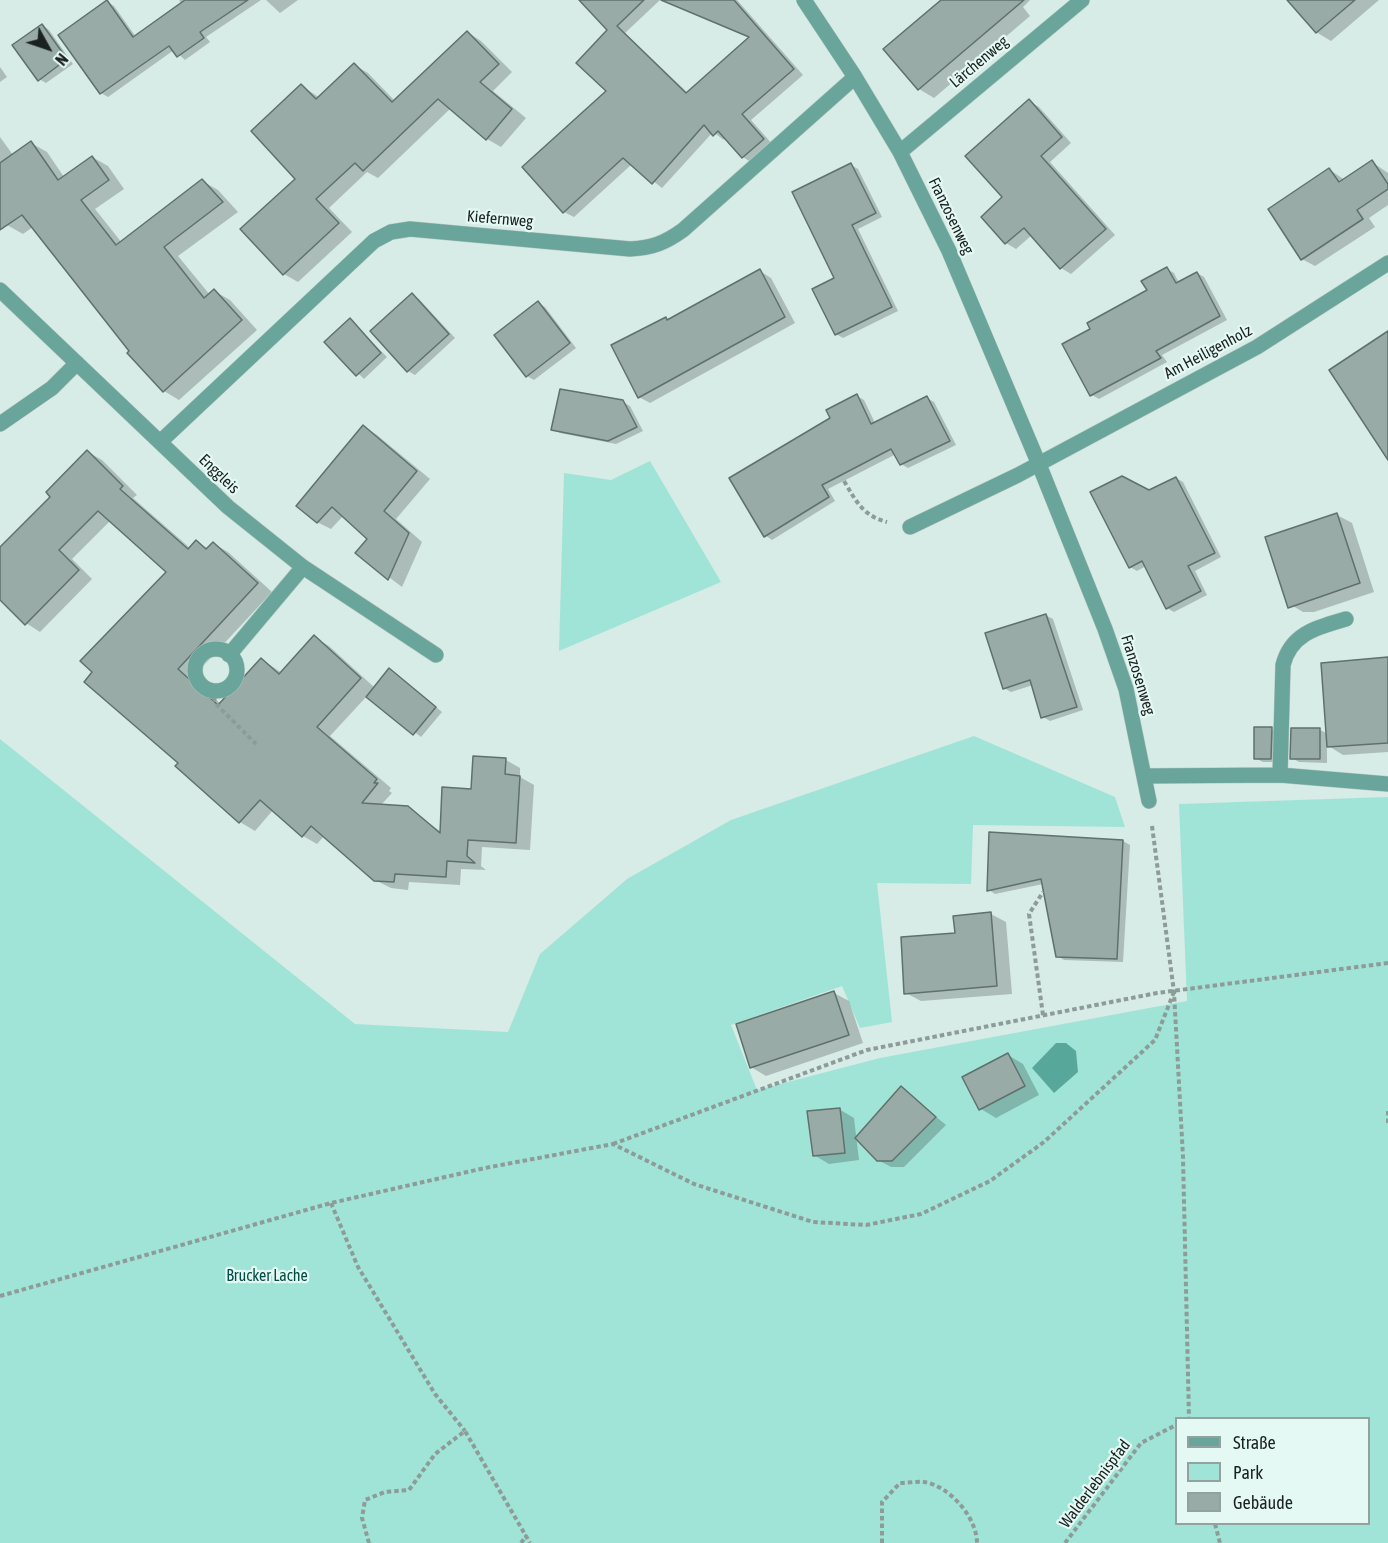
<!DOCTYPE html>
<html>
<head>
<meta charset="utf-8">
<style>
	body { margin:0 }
	#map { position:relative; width:1388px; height:1543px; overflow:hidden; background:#d7ebe7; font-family:"Asap Condensed",sans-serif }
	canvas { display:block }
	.legend { position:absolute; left:1175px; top:1417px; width:195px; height:108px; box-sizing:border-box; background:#e4f8f4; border:2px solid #93a29f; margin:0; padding:8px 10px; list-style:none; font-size:18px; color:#1a2120 }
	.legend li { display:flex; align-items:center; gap:12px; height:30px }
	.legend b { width:30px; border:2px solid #93a29f }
	.north { position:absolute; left:18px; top:18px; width:60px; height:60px; -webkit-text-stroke:4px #e4f8f4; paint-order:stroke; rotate:130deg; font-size:16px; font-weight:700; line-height:24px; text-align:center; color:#1a2120 }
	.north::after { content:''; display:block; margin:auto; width:21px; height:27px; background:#1a2120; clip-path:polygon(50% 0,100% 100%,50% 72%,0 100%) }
</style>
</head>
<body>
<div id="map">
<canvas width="1388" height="1543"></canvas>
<ul class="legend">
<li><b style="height:8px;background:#69a59b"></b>Straße</li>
<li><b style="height:16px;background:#a0e4d8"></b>Park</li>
<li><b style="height:16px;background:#98aba7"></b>Gebäude</li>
</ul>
<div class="north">N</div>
</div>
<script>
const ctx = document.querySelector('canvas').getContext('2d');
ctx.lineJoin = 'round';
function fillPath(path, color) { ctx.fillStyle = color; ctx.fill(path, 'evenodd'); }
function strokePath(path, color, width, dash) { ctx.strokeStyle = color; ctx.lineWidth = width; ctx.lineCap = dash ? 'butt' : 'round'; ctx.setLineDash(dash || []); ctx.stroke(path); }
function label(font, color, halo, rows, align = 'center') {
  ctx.font = font + ' "Asap Condensed",sans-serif'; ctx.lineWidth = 4.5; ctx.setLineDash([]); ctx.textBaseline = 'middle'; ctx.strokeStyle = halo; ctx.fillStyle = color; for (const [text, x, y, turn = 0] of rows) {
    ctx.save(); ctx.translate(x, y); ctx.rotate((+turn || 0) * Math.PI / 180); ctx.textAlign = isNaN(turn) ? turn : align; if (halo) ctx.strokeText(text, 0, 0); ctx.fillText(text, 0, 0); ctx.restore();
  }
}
fillPath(new Path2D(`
	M650 461 721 582 559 651 564 473 611 480Z
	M974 736 1115 797 1125 827 973 825 971 884 877 883 892 1022 860 1028 842 986 731 1025 757 1090 880 1058 1187 1001 1179 804 1388 797V1543H0V739L355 1024 508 1032 540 954 627 879 731 820ZM1176 1418H1368V1524H1176Z`), '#a0e4d8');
fillPath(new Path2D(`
	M1056 1043H1066L1076 1051 1078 1072 1054 1093 1032 1068Z`), '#57a89b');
fillPath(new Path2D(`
	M179 0H261L206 37 210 42 185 60 174 50 108 97 101 93 107 2 114 6 136 37 182 4Z
	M266 0H298L280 13Z
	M581 0H660L625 33 688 93 751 38 700 15 707 0H737L803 75 751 120 773 145 752 163 743 157 726 138 724 140 713 132 662 188 632 164 574 217 564 212 608 91 610 30Z
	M943 0H1030L1023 7 1030 16 934 98 919 89Z
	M1289 0H1379L1331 41 1316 32Z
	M42 25 49 30 73 64 46 83 39 79Z
	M467 32 481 41 512 72 493 91 526 118 501 147 487 139 451 108 378 178 367 172 329 208 352 232 298 282 284 274 297 179 302 86 320 98 354 65 368 73 395 101Z
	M0 67 7 77 0 82Z
	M1029 101 1039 107 1071 143 1050 162 1115 235 1071 274 1061 268 1032 235 1016 249 1006 243 983 217 1005 197Z
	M0 137 13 155 31 143 47 152 64 177 92 157 108 166 124 189 95 209 122 243 202 181 218 190 238 212 178 256 210 295 214 291 230 300 257 330 179 400 164 391 33 227 23 234 7 225 0 215Z
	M1372 162 1388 173V205L1369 218 1375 227 1315 266 1302 259 1330 170 1345 180Z
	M851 165 858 169 882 217 858 229 898 311 843 338 836 334Z
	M1167 269 1174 273 1179 283 1197 273 1204 277 1227 320 1162 355 1167 362 1099 399 1092 395 1064 345 1092 330 1149 291Z
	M760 271 771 278 795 323 650 403 639 397 666 319 669 320Z
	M412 295 419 299 455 338 415 375 408 371Z
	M538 303 545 307 576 348 534 380 527 376 496 336Z
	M350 320 387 357 364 379 326 342Z
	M857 396 864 400 875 423 927 398 934 402 956 445 908 468 901 464 896 454 828 489 835 501 772 540 765 535Z
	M623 402 630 406 643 431 616 444 560 433 553 429Z
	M364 427 377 435 430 479 396 519 422 542 402 587 357 553 369 539 343 516 331 529 317 522Z
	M88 452 102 460 137 495 133 498 190 548 196 542 209 549 214 544 228 552 272 592 192 678 221 704 261 659 282 673 314 637 329 646 375 688 396 674 442 712 421 737 367 696 330 736 391 788 389 791 392 793 381 805 408 807 441 832 473 791 506 760 520 768V777L534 785 530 850 482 847 481 866 486 870 461 869 460 885 409 882 408 890 391 888 375 880 324 836 317 844 303 836 273 810 255 831 240 822 177 766 180 763 86 682 168 572 110 521 72 559 92 579 40 632 26 623 0 598V549L52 497Z
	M1176 478 1183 482 1221 557 1195 571 1207 595 1174 612 1167 608 1146 566 1137 571 1130 567Z
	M1337 515 1352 523 1374 592 1314 612H1303L1288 603Z
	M1045 615 1053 619 1083 710 1050 721 1043 717 1033 685 1011 692 1004 688Z
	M1388 659V752L1343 755 1327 745V763L1299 762 1292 758 1320 730 1328 734Z
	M1271 729 1278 733 1277 762H1263L1255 758Z
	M1123 841 1130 845 1123 962 1064 960 1057 956 1043 884 995 894 989 890Z
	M991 914 1006 922 1012 994 921 1001 906 993Z
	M834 993 849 1001 863 1043 766 1076 751 1067Z
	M1008 1055 1023 1064 1039 1095 996 1118 981 1109 964 1078Z
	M901 1088 946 1125 904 1167H891L878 1160Z
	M839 1109 854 1118 859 1160 829 1164 814 1155Z`), '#0003');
const building = new Path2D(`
	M107 0 133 37 185 0H248L200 32 204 38 177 57 169 46 100 94 58 35Z
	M579 0H644L617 26 686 93 749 37 661 0H734L794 69 742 114 764 139 742 158 718 131 713 136 704 125 652 184 623 158 563 213 522 167 606 91 576 63 607 30Z
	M941 0H1024L918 90 883 49Z
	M1287 0H1355L1316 33Z
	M42 24 67 59 38 81 12 45Z
	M467 31 499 64 480 82 512 109 486 140 438 99 363 171 355 163 316 199 339 223 283 275 240 229 295 179 251 131 301 84 316 99 354 63 392 102Z
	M1029 99 1062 137 1041 156 1106 229 1060 269 1024 228 1005 244 981 217 1002 197 965 156Z
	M31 141 58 180 92 156 109 180 81 200 116 245 202 179 223 202 164 247 204 298 214 289 242 320 163 392 127 353 129 351 22 215 0 230V163Z
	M1372 160 1388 184V189L1357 210 1363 219 1301 260 1268 209 1329 168 1339 182Z
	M851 163 876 213 852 225 892 307 835 335 812 289 834 278 792 192Z
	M1167 267 1176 283 1197 272 1220 316 1156 351 1161 358 1090 396 1062 344 1090 329 1087 323 1147 290 1141 281Z
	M760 269 785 317 638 398 611 345 666 317 667 320Z
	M412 293 449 334 407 372 370 331Z
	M538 301 570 343 526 377 494 335Z
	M350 318 381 353 356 376 324 342Z
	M1388 331V460L1329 370Z
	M560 389 623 400 637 427 608 441 551 430Z
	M857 394 871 424 927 396 950 441 900 465 891 449 822 485 829 497 764 537 729 478 830 418 826 410Z
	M363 425 417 471 384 511 409 533 388 580 355 553 367 539 332 507 317 523 296 506Z
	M87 450 123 486 120 489 188 549 196 540 206 549 213 542 258 583 178 669 218 705 261 658 279 674 314 635 361 678 317 727 377 779 374 783H378L362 803 408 806 440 833 442 787 471 789 473 756 506 758 505 774 520 776 516 843 468 840 467 856 475 863 447 861 446 877 395 874 394 882 374 881 311 826 302 837 260 800 239 823 175 766 178 763 84 682 92 672 80 661 166 572 98 511 59 550 79 570 25 625 0 600V547L50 497 46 492Z
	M1122 476 1149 490 1176 477 1215 553 1188 566 1201 591 1166 609 1142 561 1129 568 1090 492Z
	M1337 513 1360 583 1288 608 1265 537Z
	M1046 614 1077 707 1041 718 1030 680 1003 689 985 633Z
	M1388 657V743L1327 747 1321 663Z
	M389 668 436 707 413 735 366 697Z
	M1254 727H1272L1271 759H1254Z
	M1291 728H1320V759H1290Z
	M989 832 1123 840 1117 959 1056 957 1041 879 987 891Z
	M991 912 997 986 904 994 901 937 955 933 953 916Z
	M834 991 849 1035 750 1068 736 1024Z
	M1008 1053 1025 1086 979 1110 962 1077Z
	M901 1086 936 1117 892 1161H877L855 1138Z
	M840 1108 845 1153 813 1156 807 1111Z`);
fillPath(building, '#98aba7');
strokePath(building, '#5f716d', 1.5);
const minor = new Path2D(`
	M804 0 855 77 900 152 949 251 1038 462 1105 629 1126 689 1149 801
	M900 152 1082 0
	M0 290 228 507 303 567 436 655
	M0 424 52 388 77 363
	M160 442 374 241 391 232 410 229 630 249C652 248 665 243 683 230L855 77
	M910 527 1018 475 1257 347 1388 263
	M195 670a21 21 0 1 1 42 0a21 21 0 1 1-42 0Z
	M229 655 303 567
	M1280 775 1283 665C1291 633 1318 627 1346 619
	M1144 776 1280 775 1388 784`);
strokePath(minor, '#b5c7c3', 16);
strokePath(new Path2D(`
	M844 481C856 501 863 516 887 522
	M211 690 216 704 256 744
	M1152 826 1174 992 1183 1157 1189 1418
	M1043 1015 1029 914 1043 892
	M1388 1111V1124
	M613 1144 867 1050 1157 993 1388 963
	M331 1203 358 1267 435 1394 465 1431
	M0 1296 331 1203 485 1168 613 1144 694 1184 813 1222 866 1225 921 1214 990 1181 1044 1142 1155 1040 1174 992
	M1215 1524 1220 1543
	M369 1543 362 1518 365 1500 385 1492 409 1490 435 1454 465 1431 530 1543
	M521 1543 527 1535
	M882 1543V1502L900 1483C908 1483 917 1481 924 1482 950 1486 977 1518 977 1543
	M1065 1543 1141 1443 1176 1425`), '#8d9c99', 4, [4.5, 3]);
strokePath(minor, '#69a59b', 15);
label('16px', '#1a2120', '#e4f8f4', [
	["Lärchenweg",979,62,-40],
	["Franzosenweg",951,216,64],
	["Kiefernweg",500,219,5],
	["Am Heiligenholz",1208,352,-28],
	["Enggleis",219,474,44],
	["Franzosenweg",1138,675,73],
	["Walderlebnispfad",1095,1484,-53]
]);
label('16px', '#004d45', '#e4f8f4', [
	["Brucker Lache",267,1276]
]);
</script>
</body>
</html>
